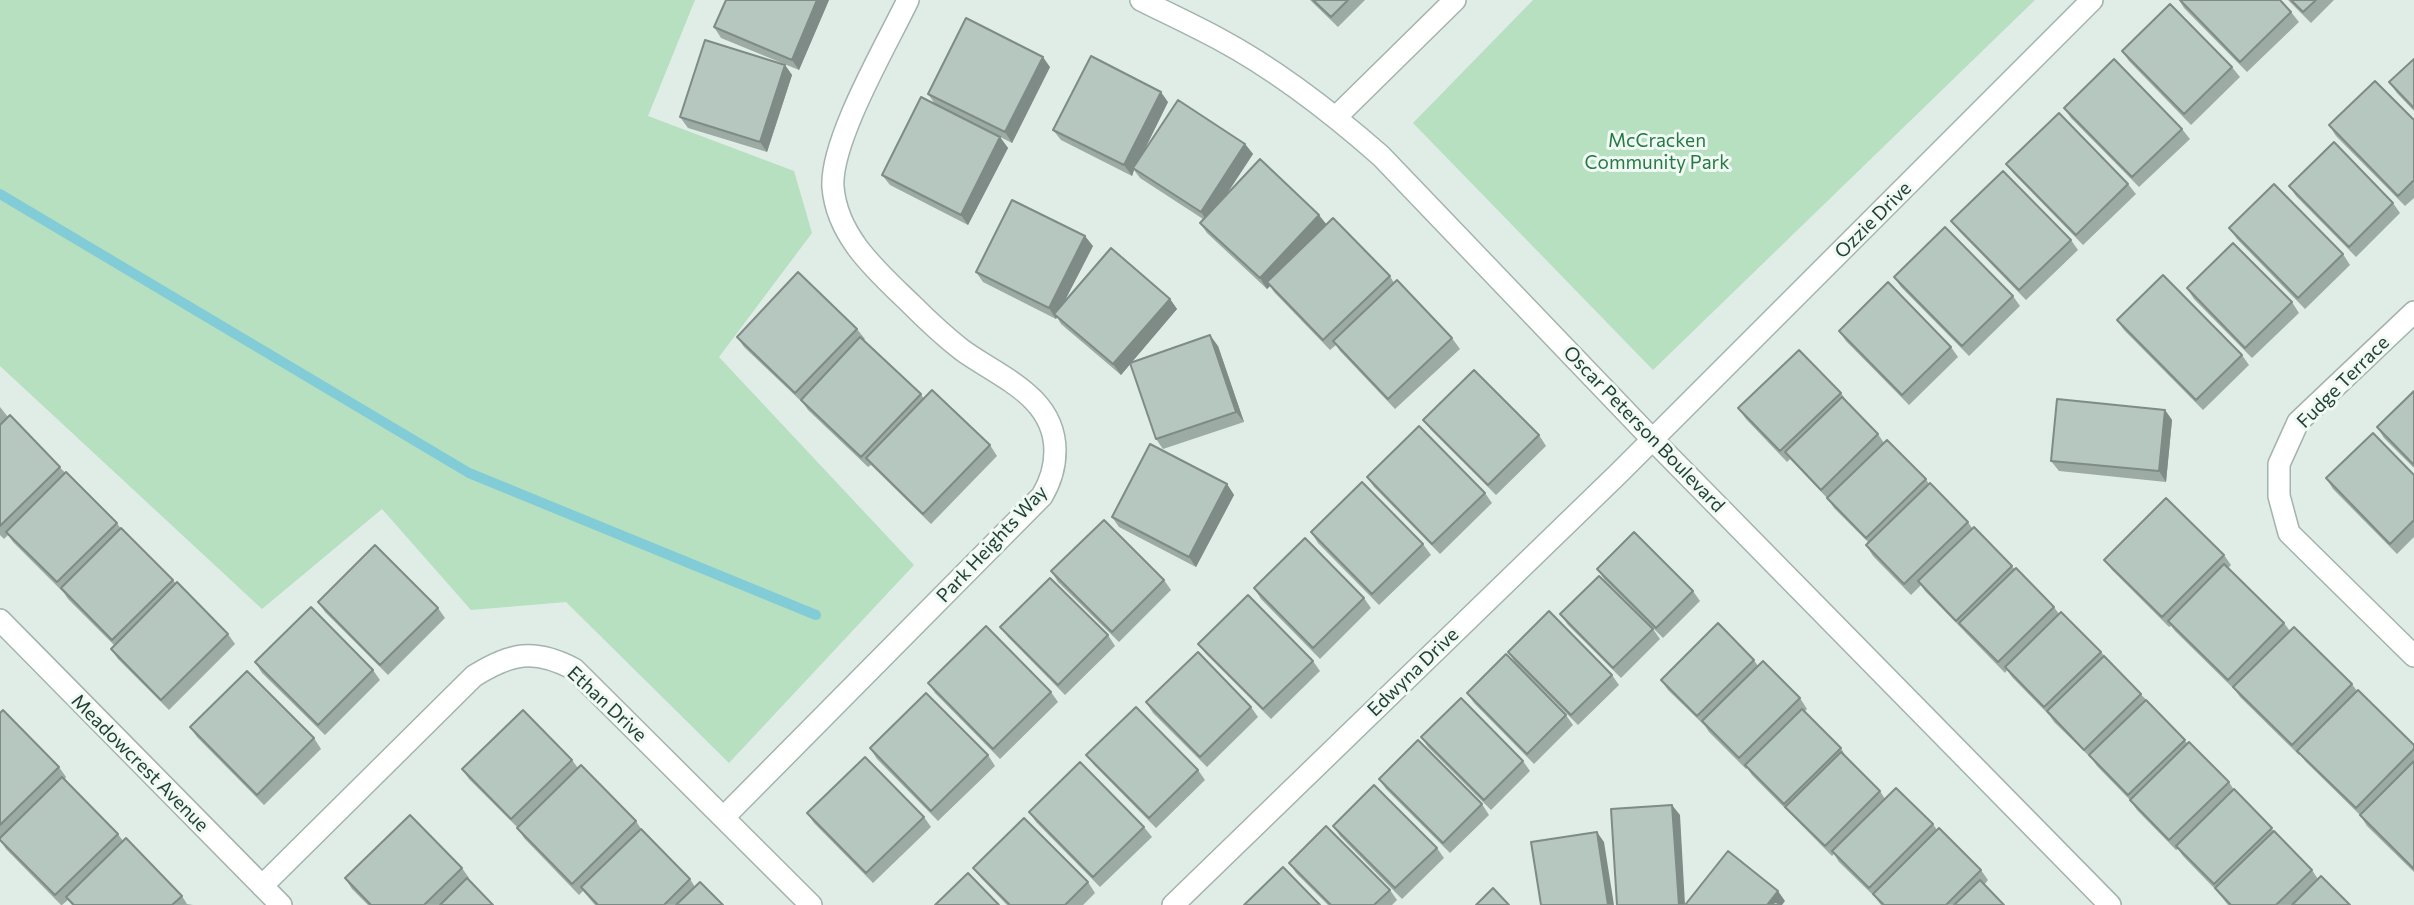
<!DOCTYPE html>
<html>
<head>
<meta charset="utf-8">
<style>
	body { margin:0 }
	canvas { display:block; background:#e0ece6 }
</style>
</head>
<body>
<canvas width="2414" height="905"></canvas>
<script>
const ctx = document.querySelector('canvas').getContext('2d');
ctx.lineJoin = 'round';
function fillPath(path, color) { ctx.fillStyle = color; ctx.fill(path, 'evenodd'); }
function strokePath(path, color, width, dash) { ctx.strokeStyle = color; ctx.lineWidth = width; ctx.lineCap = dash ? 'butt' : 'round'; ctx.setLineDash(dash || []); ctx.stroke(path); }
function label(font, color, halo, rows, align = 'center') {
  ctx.font = font + ' Commissioner,sans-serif'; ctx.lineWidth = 6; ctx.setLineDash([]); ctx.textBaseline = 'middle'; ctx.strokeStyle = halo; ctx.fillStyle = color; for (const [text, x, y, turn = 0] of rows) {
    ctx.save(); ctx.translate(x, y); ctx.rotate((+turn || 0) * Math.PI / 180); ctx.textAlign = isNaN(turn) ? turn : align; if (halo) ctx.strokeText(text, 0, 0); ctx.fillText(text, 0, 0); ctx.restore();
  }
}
fillPath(new Path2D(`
	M0 0H695L648 116 794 171 812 233 719 357 914 565 729 763 566 602 471 610 382 509 262 609 0 366Z
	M1533 0H2035L1653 370 1413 123Z`), '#b6e0c0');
strokePath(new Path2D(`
	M0 194 469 473 816 615`), '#82ccd7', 10);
const minor = new Path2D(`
	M1141 0C1167 13 1193 25 1219 39 1277 70 1331 112 1381 156L1652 439 2110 905
	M1336 117 1455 0
	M2414 312 2298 422 2279 464V496L2289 533 2414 656
	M0 620 281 905
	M724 817 1042 496C1051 481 1055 468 1055 451 1055 396 999 377 962 350 944 336 927 320 911 304 877 271 837 237 833 187 830 141 887 44 908 0
	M262 886 474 676C511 653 534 648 574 669L811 905
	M1173 905 1619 473 2092 0`);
strokePath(minor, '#a2b4ad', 24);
strokePath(minor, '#fff', 21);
fillPath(new Path2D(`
	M726 0H829L799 70 721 38 714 27Z
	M1310 0H1365L1338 27Z
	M2179 0H2280L2291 12 2299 22 2247 72 2184 8Z
	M2288 0H2334L2311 23Z
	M2122 51 2232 67 2240 77 2191 125 2129 61Z
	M2414 59V111L2397 93 2389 82Z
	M785 65 792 75 767 152 688 128 680 117Z
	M1050 67 1012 143 935 104 928 94Z
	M1168 102 1145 149 1245 144 1253 154 1225 197 1326 224 1390 276 1394 283 1452 338 1460 349 1395 409 1340 351 1336 345 1330 350 1274 292 1270 286 1267 289 1207 233 1200 223 1203 219 1140 178 1134 170 1132 176 1061 140 1053 130Z
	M2064 108 2182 129 2190 139 2139 187 2071 118Z
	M2414 120V198L2405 206 2336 136 2329 125Z
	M1000 137 1008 148 968 225 890 185 882 175Z
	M2006 164 2128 184 2136 194 2083 245 2014 174Z
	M2289 186 2393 203 2400 213 2356 257 2296 196Z
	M1951 221 2071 240 2078 250 2026 300 1959 231Z
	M2229 228 2343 254 2350 265 2305 309 2237 239Z
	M1093 246 1064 302 1170 299 1177 309 1131 363 1218 346 1244 422 1163 449 1156 439 1130 364 1121 375 1061 324 1057 317 1056 319 983 282 976 272Z
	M1894 277 2013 296 2020 306 1969 356 1901 287Z
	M2187 288 2292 302 2299 313 2252 358 2194 299Z
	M2117 320 2242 355 2249 365 2203 410 2124 330Z
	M857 329 865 339 864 340 921 394 924 399 990 445 997 456 931 524 871 465 868 467 808 410 803 403 744 347 737 337Z
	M1839 331 1951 347 1958 357 1909 405 1846 341Z
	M2414 391V468L2384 438 2377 427Z
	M1841 393 1848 403 1878 434 1884 443 1926 479 1929 484 1968 522 1972 528 2054 607 2059 614 2101 652 2187 743 2229 782 2234 790 2312 870 2318 879 2350 905H2228L2215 889 2183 856 2178 849 2176 850 2137 810 2130 800 2097 766 2092 759 2054 722 2050 716 2012 677 2007 670 2005 673 1925 591 1921 585 1911 595 1873 556 1866 545 1869 543 1834 508 1828 499 1790 459 1787 462 1746 419 1738 408Z
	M0 407 8 417 117 523 121 529 173 580 176 584 228 634 235 644 169 710 118 659 111 649 114 645 68 599 64 593 13 542 8 535 4 539 0 535Z
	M2165 410 2172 420 2166 482 2059 471 2051 461Z
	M1423 420 1539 435 1546 446 1496 495 1431 430Z
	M2414 475V537L2397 554 2333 489 2326 478Z
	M1367 477 1485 493 1492 503 1440 554 1374 487Z
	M1227 484 1234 495 1196 567 1119 527 1112 517Z
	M1311 532 1423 544 1431 555 1379 605 1318 543Z
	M2224 555 2231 565 2228 568 2284 623 2290 631 2352 684 2357 691 2414 745V872L2367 826 2360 815 2305 761 2300 754 2299 755 2240 697 2235 690 2175 631 2171 626 2169 627 2112 570 2104 560Z
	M1597 569 1693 591 1700 601 1663 638 1604 579Z
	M1051 571 1164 580 1171 590 1119 642 1058 582Z
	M1254 588 1364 598 1371 608 1320 659 1261 599Z
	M318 602 438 608 445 618 388 675 325 612Z
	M1560 614 1653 629 1660 639 1621 678 1568 625Z
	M1000 627 1108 635 1115 646 1065 695 1008 637Z
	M1198 644 1313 661 1320 671 1271 719 1206 654Z
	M1508 652 1612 675 1619 685 1578 725 1515 662Z
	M1754 660 1758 666 1800 698 1807 709 1804 712 1841 748 1847 759 1880 791 1885 799 1933 824 1937 830 1981 870 1988 880 1984 885 2004 905H1881L1875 897 1839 862 1834 854 1832 856 1752 775 1747 768 1746 769 1709 732 1705 726 1668 690 1661 680Z
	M255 662 373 670 380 680 325 735 262 673Z
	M928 683 1051 692 1058 702 1000 759 935 693Z
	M1467 693 1566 715 1573 725 1534 764 1474 703Z
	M1146 702 1251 707 1258 717 1207 767 1153 713Z
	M0 713 59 767 66 777 65 779 118 834 123 841 182 896 187 904 193 905H72L68 900 62 905H61L6 849 0 840Z
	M190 727 314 738 321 749 264 805 197 737Z
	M1421 737 1523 761 1530 771 1491 810 1428 747Z
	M870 748 988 755 995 766 938 821 877 759Z
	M1086 755 1198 770 1205 780 1156 828 1094 765Z
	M572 760 578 768 636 821 643 832 690 879 695 887 723 905H595L583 891 579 895 524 838 517 827 469 779 462 769Z
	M1379 779 1482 804 1489 815 1450 853 1386 789Z
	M1029 812 1144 827 1152 837 1100 887 1036 822Z
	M807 813 924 817 931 827 873 883 814 823Z
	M1333 826 1437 848 1444 858 1402 899 1340 836Z
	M1289 863 1390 890 1397 900 1392 905H1328L1296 873Z
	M462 868 469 878 468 879 493 905H368L352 889 345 878Z
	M973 868 1088 882 1095 893 1083 905H1007L981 878Z`), '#9caba4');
fillPath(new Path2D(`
	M817 0H829L799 70 792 60Z
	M1043 57 1050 67 1012 143 1005 132Z
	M785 65 792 75 767 152 760 142Z
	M1161 92 1168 102 1135 169 1133 168 1134 170 1132 176 1124 165Z
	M1000 137 1008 148 968 225 961 215Z
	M1245 144 1253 154 1208 222 1201 212Z
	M1319 215 1327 225 1267 282 1270 286 1267 289 1260 278Z
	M1085 236 1093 246 1057 316 1054 314 1057 317 1056 319 1049 308Z
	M1170 299 1177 309 1121 375 1113 364Z
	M1210 335 1218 346 1244 422 1236 412Z
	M2165 410 2172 420 2166 482 2159 471Z
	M1227 484 1234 495 1196 567 1189 557Z
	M1672 805 1680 815 1685 905H1679Z
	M1597 832 1604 842 1614 905H1608Z
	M1778 891 1785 901 1782 905H1767Z`), '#7f8b86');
const building = new Path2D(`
	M726 0H817L792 60 714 27Z
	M1313 0H1348L1331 17Z
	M2180 0H2280L2291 12 2240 62Z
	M2291 0H2316L2303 12Z
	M2170 4 2232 67 2184 114 2122 51Z
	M966 18 1043 57 1005 132 928 94Z
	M705 40 785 65 760 142 680 117Z
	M1091 56 1161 92 1124 165 1053 130Z
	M2114 59 2182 129 2132 177 2064 108Z
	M2414 59V108L2389 82Z
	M2375 81 2414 120V180L2398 196 2329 125Z
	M921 97 1000 137 961 215 882 175Z
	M1178 100 1245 144 1201 212 1133 168Z
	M2059 113 2128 184 2076 235 2006 164Z
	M2334 142 2393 203 2349 247 2289 186Z
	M1260 159 1319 215 1260 278 1200 223Z
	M2003 171 2071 240 2019 290 1951 221Z
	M2274 184 2343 254 2298 298 2229 228Z
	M1012 200 1085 236 1049 308 976 272Z
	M1333 218 1390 276 1323 340 1267 282Z
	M1945 227 2013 296 1962 346 1894 277Z
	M2233 243 2292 302 2245 348 2187 288Z
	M1111 248 1170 299 1113 364 1054 314Z
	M798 272 857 329 795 393 737 337Z
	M2163 275 2242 355 2196 400 2117 320Z
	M1397 280 1452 338 1388 399 1333 341Z
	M1888 282 1951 347 1902 395 1839 331Z
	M1210 335 1236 412 1156 439 1130 363Z
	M860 337 921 394 861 457 801 400Z
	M1799 350 1841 393 1780 451 1738 408Z
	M1474 370 1539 435 1488 485 1423 420Z
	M932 390 990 445 923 514 866 458Z
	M2414 391V465L2377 427Z
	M1842 397 1878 434 1821 490 1785 452Z
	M2057 399 2165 410 2159 471 2051 461Z
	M10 415 60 467 0 526V425Z
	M1419 426 1485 493 1432 544 1367 477Z
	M2373 433 2414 475V520L2390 544 2326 478Z
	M1887 440 1926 479 1866 538 1827 498Z
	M1150 444 1227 484 1189 557 1112 517Z
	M66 472 117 523 57 582 6 532Z
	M1362 482 1423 544 1372 594 1311 532Z
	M1930 483 1968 522 1904 584 1866 545Z
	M2166 498 2224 555 2162 617 2104 560Z
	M1104 520 1164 580 1112 632 1051 571Z
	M1974 527 2012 566 1956 621 1918 581Z
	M121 528 173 580 112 640 61 588Z
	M1634 532 1693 591 1656 628 1597 569Z
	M1305 538 1364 598 1313 648 1254 588Z
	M375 545 438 608 380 665 318 602Z
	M2224 564 2284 623 2228 680 2168 621Z
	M2016 568 2054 607 1998 662 1959 623Z
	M1599 576 1653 629 1613 668 1560 614Z
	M1050 578 1108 635 1058 685 1000 627Z
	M177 582 228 634 161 700 111 649Z
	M1248 595 1313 661 1263 709 1198 644Z
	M311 607 373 670 318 725 255 662Z
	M1549 611 1612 675 1571 715 1508 652Z
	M2061 612 2101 652 2044 707 2005 667Z
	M1718 623 1754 660 1697 716 1661 680Z
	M986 626 1051 692 993 749 928 683Z
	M2294 627 2352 684 2292 745 2233 687Z
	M1198 652 1251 707 1200 757 1146 702Z
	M1506 654 1566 715 1527 754 1467 693Z
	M2104 656 2141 694 2084 750 2047 711Z
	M1763 661 1800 698 1739 758 1702 721Z
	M247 671 314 738 257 795 190 727Z
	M2358 690 2414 745V749L2356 808 2297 751Z
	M926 693 988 755 931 811 870 748Z
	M1461 698 1523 761 1484 800 1421 737Z
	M2146 700 2185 740 2128 795 2089 755Z
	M1136 707 1198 770 1149 818 1086 755Z
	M1802 709 1841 748 1784 804 1745 765Z
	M3 710 59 767 0 825V713Z
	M523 710 572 760 511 819 462 769Z
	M1418 740 1482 804 1443 843 1379 779Z
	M2189 742 2229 782 2169 840 2130 800Z
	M1841 752 1880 791 1825 846 1785 807Z
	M865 757 924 817 866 873 807 813Z
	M2414 761V869L2360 815Z
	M1080 762 1144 827 1093 877 1029 812Z
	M581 765 636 821 572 884 517 828Z
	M62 777 118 834 55 895 0 840V838Z
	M1374 785 1437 848 1395 888 1333 826Z
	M1896 788 1933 824 1869 888 1832 851Z
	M2234 789 2272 828 2214 884 2176 846Z
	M1672 805 1679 905H1617L1611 809Z
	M410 815 462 868 424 905H371L345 878Z
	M1024 818 1088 882 1065 905H1010L973 868Z
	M1326 826 1390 890 1374 905H1331L1289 863Z
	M1939 828 1981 870 1946 905H1884L1873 894Z
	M641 829 690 879 664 905H598L581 887Z
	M2274 831 2312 870 2276 905H2231L2215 888Z
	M1597 832 1608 905H1541L1531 842Z
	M126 838 182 896 172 905H74L66 897Z
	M1728 851 1778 891 1767 905H1685Z
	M1283 867 1320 905H1244Z
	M968 873 999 905H935Z
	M2321 876 2350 905H2292Z
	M467 878 493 905H440Z
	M1980 880 2004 905H1954Z
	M700 882 723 905H676Z
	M1493 888 1509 905H1476Z
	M1775 901 1781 905H1772Z`);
fillPath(building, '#b5c7bf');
strokePath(building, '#7f8b86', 2);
label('19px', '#257943', '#f0f9f4', [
	["McCracken",1657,141],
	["Community Park",1657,163]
]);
label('19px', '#1f3e35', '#f0f9f4', [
	["Ozzie Drive",1873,220,-45],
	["Fudge Terrace",2343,382,-45],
	["Oscar Peterson Boulevard",1644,429,46],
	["Park Heights Way",992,544,-47],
	["Edwyna Drive",1413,672,-44],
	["Ethan Drive",607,704,43],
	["Meadowcrest Avenue",140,763,45]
]);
</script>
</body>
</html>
